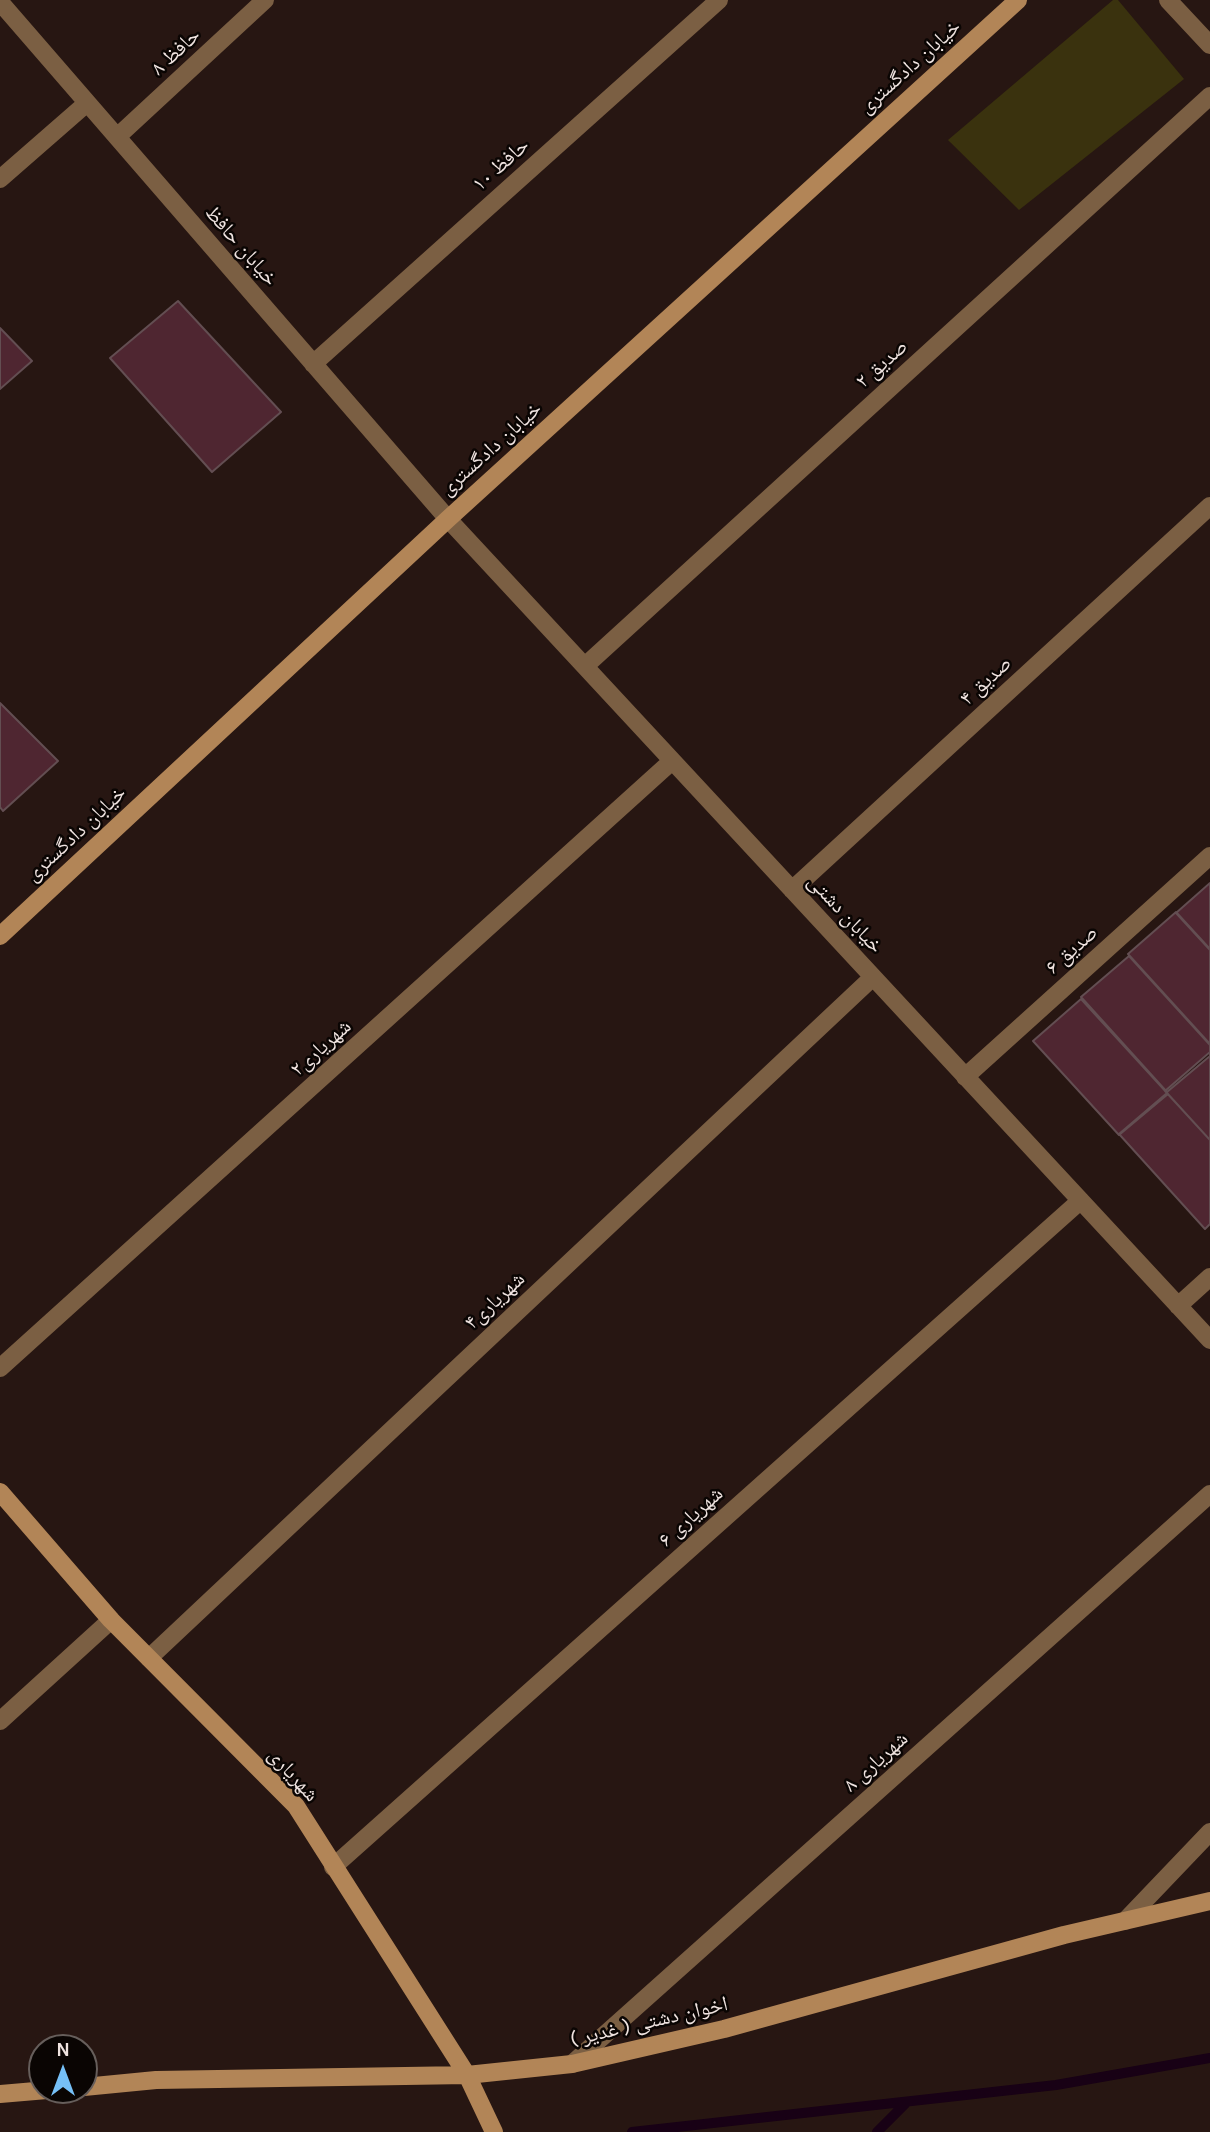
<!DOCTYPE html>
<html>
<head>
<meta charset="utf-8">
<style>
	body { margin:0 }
	#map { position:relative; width:1210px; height:2132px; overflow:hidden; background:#271612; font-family:Karla,sans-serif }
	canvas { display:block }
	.north { position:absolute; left:28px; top:2034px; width:70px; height:70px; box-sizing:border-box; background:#0a0503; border:2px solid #665e5b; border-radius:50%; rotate:0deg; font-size:19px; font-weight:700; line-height:28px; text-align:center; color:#efe3e0 }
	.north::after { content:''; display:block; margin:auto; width:24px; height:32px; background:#76c0f7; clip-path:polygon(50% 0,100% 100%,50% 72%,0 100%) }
</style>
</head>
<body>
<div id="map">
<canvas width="1210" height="2132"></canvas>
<div class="north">N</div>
</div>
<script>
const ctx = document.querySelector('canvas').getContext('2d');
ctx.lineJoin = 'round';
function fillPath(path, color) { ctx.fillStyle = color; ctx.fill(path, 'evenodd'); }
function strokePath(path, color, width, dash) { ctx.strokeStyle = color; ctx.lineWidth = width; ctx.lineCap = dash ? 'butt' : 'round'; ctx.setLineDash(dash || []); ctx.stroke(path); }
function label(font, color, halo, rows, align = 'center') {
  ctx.font = font + ' Karla,"Noto Naskh Arabic",sans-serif'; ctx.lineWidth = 5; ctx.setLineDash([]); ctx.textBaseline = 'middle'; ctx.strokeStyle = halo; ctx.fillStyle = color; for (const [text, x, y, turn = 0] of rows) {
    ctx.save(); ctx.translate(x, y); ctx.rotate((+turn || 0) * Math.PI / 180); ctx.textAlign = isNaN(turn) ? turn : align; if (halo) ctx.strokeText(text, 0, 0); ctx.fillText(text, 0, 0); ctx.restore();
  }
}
fillPath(new Path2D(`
	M1113 0H1118L1184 79 1019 210 948 140Z`), '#3a320e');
strokePath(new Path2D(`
	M632 2132 1056 2085 1210 2058
	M877 2132 907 2102`), '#180115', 10);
const building = new Path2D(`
	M178 301 281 412 212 472 110 358Z
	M0 328 32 361 0 389Z
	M0 703 58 761 3 811 0 807Z
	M1210 883V950L1176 913Z
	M1176 912 1210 949V1044L1128 954Z
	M1129 956 1210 1045V1056L1167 1092 1081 997Z
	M1081 999 1168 1094 1119 1135 1033 1041Z
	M1210 1052V1140L1165 1091Z
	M1167 1093 1210 1140V1224L1205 1229 1119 1134Z`);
fillPath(building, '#4f2631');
strokePath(building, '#634e52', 2);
strokePath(new Path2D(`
	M1168 0 1210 45
	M0 2 448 519 1210 1340
	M117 137 265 0
	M0 179 87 103
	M313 364 719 0
	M585 666 1210 96
	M792 890 1210 506
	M965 1077 1210 856
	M1178 1306 1210 1277
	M0 1368 672 761
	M149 1658 873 977
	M0 1721 111 1620
	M333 1867 1080 1201
	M1125 1921 1210 1832
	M572 2064 1210 1494`), '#7b5f43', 18);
strokePath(new Path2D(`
	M0 936 448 519 1018 0
	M0 1492 111 1620 296 1806 467 2075 494 2132
	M84 2087 156 2080 467 2075 572 2064 724 2029 1064 1935 1210 1901
	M0 2094 47 2090`), '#b28557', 18);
label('21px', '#efe3e0', '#0a0503', [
	["حافظ ۸",176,52,-43],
	["خیابان دادگستری",910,67,-42],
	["حافظ ۱۰",501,165,-42],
	["خیابان حافظ",241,246,49],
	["صدیق ۲",882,364,-42],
	["خیابان دادگستری",491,449,-42],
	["صدیق ۴",986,681,-43],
	["خیابان دادگستری",76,834,-43],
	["خیابان دشتی",845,914,47],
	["صدیق ۶",1072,950,-42],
	["شهریاری۲",321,1048,-42],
	["شهریاری۴",495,1301,-43],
	["شهریاری ۶",691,1517,-42],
	["شهریاری ۸",876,1762,-42],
	["شهریاری",293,1775,48],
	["اخوان دشتی ( غدیر )",649,2022,-13]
]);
</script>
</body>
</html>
